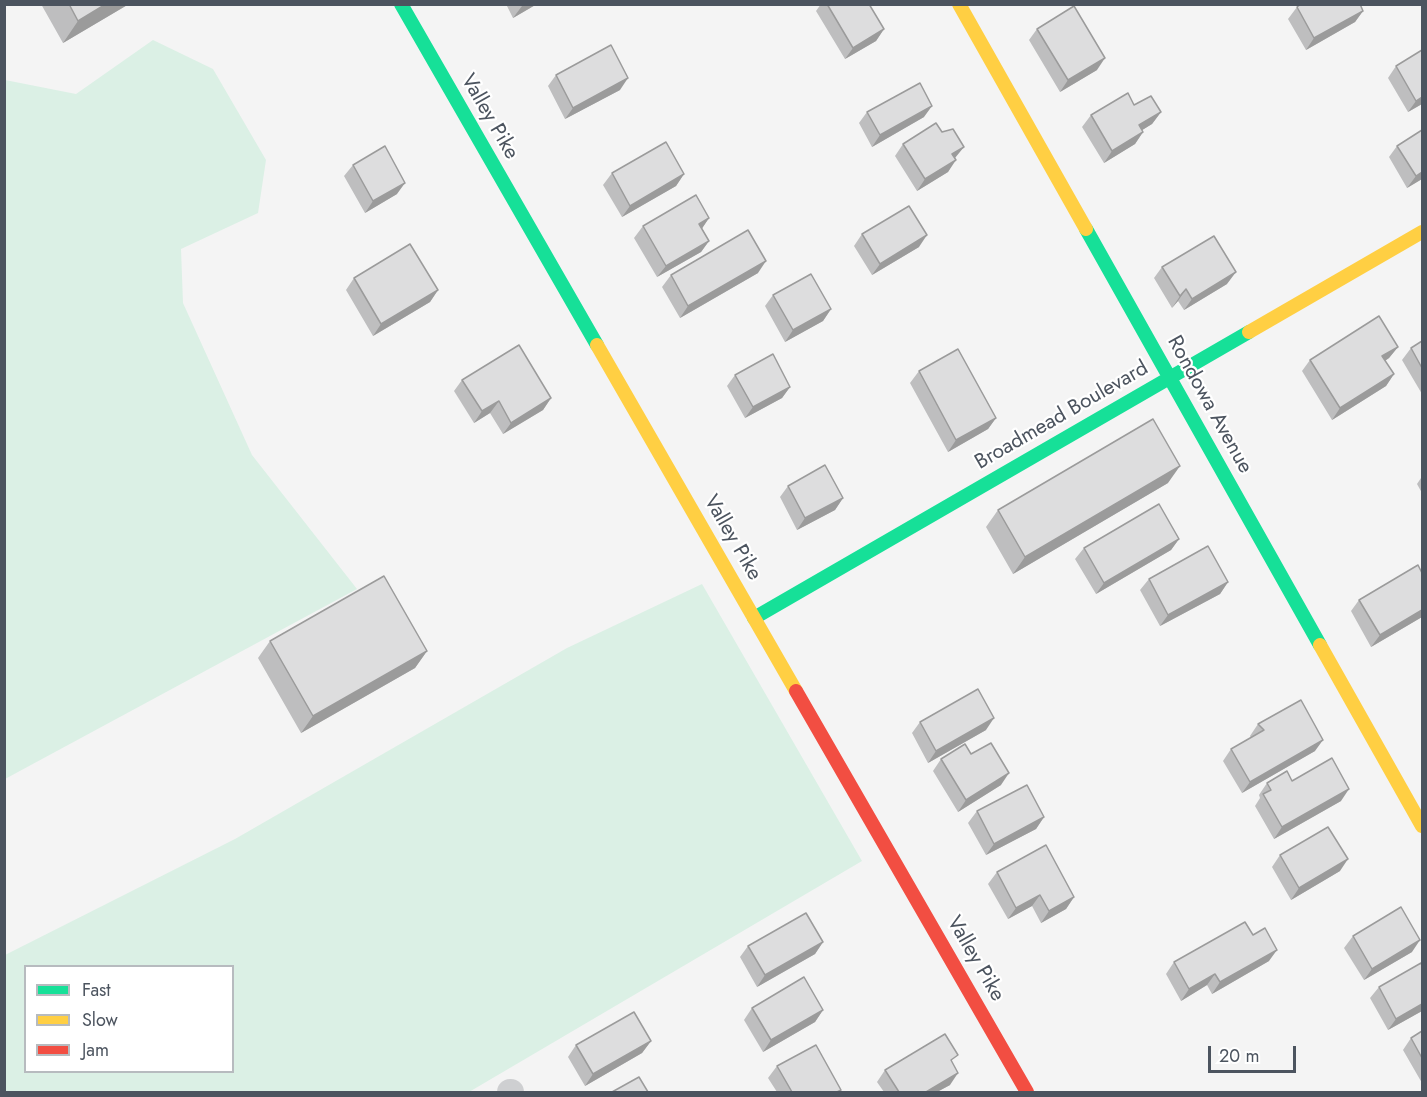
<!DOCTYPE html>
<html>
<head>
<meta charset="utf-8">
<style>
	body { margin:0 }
	#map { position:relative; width:1427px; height:1097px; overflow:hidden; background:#f4f4f4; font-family:Jost,sans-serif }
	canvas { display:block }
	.frame { position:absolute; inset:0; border:6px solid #4c545f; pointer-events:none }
	.legend { position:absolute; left:24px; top:965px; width:210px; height:108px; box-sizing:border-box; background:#fff; border:2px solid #b7bbbf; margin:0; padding:8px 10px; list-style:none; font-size:18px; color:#4c545f }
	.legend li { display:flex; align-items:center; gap:12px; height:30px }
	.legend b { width:30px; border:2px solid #b7bbbf }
	.scale { position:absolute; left:1208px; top:1046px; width:88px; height:27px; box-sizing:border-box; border:3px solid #4c545f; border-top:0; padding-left:8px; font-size:18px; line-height:21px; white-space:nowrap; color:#4c545f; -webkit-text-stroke:4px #fff; paint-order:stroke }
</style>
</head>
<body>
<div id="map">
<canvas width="1427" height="1097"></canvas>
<div class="frame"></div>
<ul class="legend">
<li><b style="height:8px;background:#16e098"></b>Fast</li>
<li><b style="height:8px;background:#ffcf43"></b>Slow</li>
<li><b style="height:8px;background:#f24e42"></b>Jam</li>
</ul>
<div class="scale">20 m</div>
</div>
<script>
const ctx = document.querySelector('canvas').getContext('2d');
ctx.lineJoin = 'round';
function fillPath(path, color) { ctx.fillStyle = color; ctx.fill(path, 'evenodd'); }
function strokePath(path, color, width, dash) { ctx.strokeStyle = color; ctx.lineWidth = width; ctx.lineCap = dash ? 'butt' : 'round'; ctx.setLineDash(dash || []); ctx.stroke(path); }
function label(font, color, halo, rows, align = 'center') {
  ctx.font = font + ' Jost,sans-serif'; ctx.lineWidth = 4.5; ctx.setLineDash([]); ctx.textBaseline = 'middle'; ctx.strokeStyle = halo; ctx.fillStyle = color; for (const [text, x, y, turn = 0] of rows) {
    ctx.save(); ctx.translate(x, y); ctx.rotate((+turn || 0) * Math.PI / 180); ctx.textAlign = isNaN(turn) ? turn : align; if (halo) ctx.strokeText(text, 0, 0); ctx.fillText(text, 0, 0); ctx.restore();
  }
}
fillPath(new Path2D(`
	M153 40 213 69 266 160 258 213 181 249 183 303 252 455 357 589 5 779V80L76 94Z
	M702 584 862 861 469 1092H5V955L235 839 567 648ZM26 966H232V1072H26Z`), '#dbf0e5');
strokePath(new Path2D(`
	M510 1092H511`), '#cecfd1', 26);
strokePath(new Path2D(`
	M401 4 597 345
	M1086 229 1320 645
	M754 618 1249 332`), '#16e098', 14);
strokePath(new Path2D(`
	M959 4 1086 229
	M1249 332 1422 232
	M597 345 796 691
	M1320 645 1422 826`), '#ffcf43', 14);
strokePath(new Path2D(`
	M796 691 1027 1092`), '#f24e42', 14);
fillPath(new Path2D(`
	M41 4H129L63 43Z
	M506 4H537L513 18Z
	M821 4H869L884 29 876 41 845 59 816 11Z
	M1297 7 1363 11 1355 22 1306 50 1288 19Z
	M1037 29 1097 70 1060 92 1029 40Z
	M1396 66 1422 104 1408 112 1388 78Z
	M556 75 620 90 565 119 548 86Z
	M1134 105 1161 112 1152 124 1142 130 1143 132 1135 144 1104 163 1082 127 1091 115Z
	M867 112 924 117 872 147 859 123Z
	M903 144 955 159 948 172 917 191 895 156Z
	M1397 146 1422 179 1407 188 1389 157Z
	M353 165 397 194 365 213 344 176Z
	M612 173 684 174 676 186 622 217 603 185Z
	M709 218 702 228 709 241 701 252 657 277 634 238 643 226Z
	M862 234 919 247 872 275 854 246Z
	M1162 267 1227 284 1184 310 1178 301 1172 308 1154 278Z
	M758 273 680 318 662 287 671 275Z
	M354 278 438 290 430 302 373 336 346 290Z
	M773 295 831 309 823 321 785 342 765 306Z
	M1422 341V394L1402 360 1411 348Z
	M1398 347 1389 358 1385 361 1394 374 1386 386 1332 420 1302 371 1310 360Z
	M919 371 996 418 988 429 948 452 910 383Z
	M735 375 790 387 782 398 745 418 727 386Z
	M462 380 551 398 543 410 503 434 490 413 474 423 454 391Z
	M1421 478H1422V493L1417 484Z
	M1168 483 1013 574 986 527 998 510Z
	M788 486 843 498 835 510 797 530 780 497Z
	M1179 539 1171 550 1096 594 1075 559 1084 548Z
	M1149 579 1228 582 1220 594 1160 626 1140 590Z
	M1359 600 1422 617 1371 647 1351 611Z
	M270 641 427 651 415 668 301 733 258 658Z
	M920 722 986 730 928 763 912 733Z
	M1258 724 1315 751 1242 793 1223 761 1231 749 1251 738 1250 736Z
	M971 754 1001 785 958 812 933 771 941 759Z
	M1292 781 1341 801 1274 839 1255 806 1260 798 1259 795 1267 783Z
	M977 811 1044 817 1036 829 986 855 968 823Z
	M1280 855 1340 871 1291 900 1272 867Z
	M997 872 1074 897 1066 909 1041 923 1032 906 1008 919 988 884Z
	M1353 936 1412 952 1364 980 1344 948Z
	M823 942 815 954 757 987 740 957 748 946Z
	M1269 961 1212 994 1207 985 1181 1001 1166 974 1174 962Z
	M1379 987 1422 1011 1388 1030 1370 998Z
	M752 1008 823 1010 815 1022 763 1052 744 1020Z
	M1422 1031V1083L1403 1050 1411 1038Z
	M651 1041 642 1053 585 1086 568 1057 576 1045Z
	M952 1063 950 1085 937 1092H884L877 1082 885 1070Z
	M777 1066 840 1092H777L768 1078Z`), '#bebebf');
fillPath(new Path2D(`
	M106 4H129L63 43 78 21Z
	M525 4H537L513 18 522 6Z
	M1363 11 1355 22 1306 50 1314 38Z
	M884 29 876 41 845 59 853 48Z
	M1105 58 1097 70 1060 92 1068 80Z
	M628 78 620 90 565 119 573 108Z
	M1422 97V104L1408 112 1416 101Z
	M932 106 924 117 872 147 880 135Z
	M1161 112 1152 124 1131 137 1139 125Z
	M1143 132 1135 144 1104 163 1112 151Z
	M964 147 955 158 944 166 952 154Z
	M956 160 948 172 917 191 925 179Z
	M1422 172V179L1407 188 1416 176Z
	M684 174 676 186 622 217 630 206Z
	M405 183 397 194 365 213 373 201Z
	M709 218 701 230 699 224Z
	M927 235 919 247 872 275 880 264Z
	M709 241 701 252 657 277 666 266Z
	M766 261 758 273 680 318 688 306Z
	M1236 272 1227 284 1184 310 1192 299Z
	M1186 289 1178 301 1172 308 1180 296Z
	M438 290 430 302 373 336 381 324Z
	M831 309 823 321 785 342 793 330Z
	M1398 347 1389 358 1374 368 1382 356Z
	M1394 374 1386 386 1332 420 1340 408Z
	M790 387 782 398 745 418 753 407Z
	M551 398 543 410 503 434 511 423Z
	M499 401 490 413 474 423 482 411Z
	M996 418 988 429 948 452 956 440Z
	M1180 466 1168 483 1013 574 1025 557Z
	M843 498 835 510 797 530 805 518Z
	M1179 539 1171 550 1096 594 1104 583Z
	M1228 582 1220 594 1160 626 1168 615Z
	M1422 610V617L1371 647 1380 635Z
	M427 651 415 668 301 733 313 716Z
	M994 718 986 730 928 763 936 751Z
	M1323 740 1315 751 1242 793 1250 782Z
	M1009 773 1001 785 958 812 966 800Z
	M1349 789 1341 801 1274 839 1282 827Z
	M1044 817 1036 829 986 855 994 844Z
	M1348 859 1340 871 1291 900 1299 888Z
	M1040 895 1032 906 1008 919 1016 908Z
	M1074 897 1066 909 1041 923 1049 911Z
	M1420 940 1412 952 1364 980 1372 969Z
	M823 942 815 954 757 987 765 975Z
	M1277 950 1269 961 1212 994 1220 982Z
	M1215 974 1207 985 1181 1001 1189 989Z
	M1422 1004V1011L1388 1030 1396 1019Z
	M823 1010 815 1022 763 1052 771 1040Z
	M651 1041 642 1053 585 1086 593 1074Z
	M958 1073 950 1085 937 1092H926Z`), '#9b9b9b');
const building = new Path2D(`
	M69 4H106L78 21Z
	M827 4H869L884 29 853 48Z
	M1301 4H1360L1363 11 1314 38 1297 7Z
	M1074 6 1105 58 1068 80 1037 29Z
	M611 45 628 78 573 108 556 75Z
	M1422 50V97L1416 101 1396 66Z
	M920 83 932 106 880 135 867 112Z
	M1128 93 1134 105 1151 96 1161 112 1139 125 1143 132 1112 151 1091 115Z
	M936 123 942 132 953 129 964 147 952 154 956 160 925 179 903 144Z
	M1422 130V172L1416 176 1397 146Z
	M666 142 684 174 630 206 612 173Z
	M385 146 405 183 373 201 353 165Z
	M696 195 709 218 699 224 709 241 666 266 643 226Z
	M909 206 927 235 880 264 862 234Z
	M748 230 766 261 688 306 671 275Z
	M1214 236 1236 272 1192 299 1186 289 1180 296 1162 267Z
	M410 244 438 290 381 324 354 278Z
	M811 274 831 309 793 330 773 295Z
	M1379 316 1398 347 1382 356 1394 374 1340 408 1310 360Z
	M1422 341V368L1411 348Z
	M519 345 551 398 511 423 499 401 482 411 462 380Z
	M958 349 996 418 956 440 919 371Z
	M773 354 790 387 753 407 735 375Z
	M1153 419 1180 466 1025 557 998 510Z
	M825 465 843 498 805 518 788 486Z
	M1159 504 1179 539 1104 583 1084 548Z
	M1208 546 1228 582 1168 615 1149 579Z
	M1418 565 1422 573V610L1380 635 1359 600Z
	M384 576 427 651 313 716 270 641Z
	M978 689 994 718 936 751 920 722Z
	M1301 700 1323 740 1250 782 1231 749 1264 730 1258 724Z
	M991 743 1009 773 966 800 941 759 965 744 971 754Z
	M1332 758 1349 789 1282 827 1263 794 1271 790 1267 783 1287 771 1292 781Z
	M1027 785 1044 817 994 844 977 811Z
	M1328 827 1348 859 1299 888 1280 855Z
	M1046 845 1074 897 1049 911 1040 895 1016 908 997 872Z
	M1401 907 1420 940 1372 969 1353 936Z
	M806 913 823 942 765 975 748 946Z
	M1245 922 1253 935 1265 928 1277 950 1220 982 1215 974 1189 989 1174 962Z
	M1421 963 1422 966V1004L1396 1019 1379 987Z
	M804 977 823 1010 771 1040 752 1008Z
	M634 1012 651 1041 593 1074 576 1045Z
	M1422 1031V1058L1411 1038Z
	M945 1034 958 1055 951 1060 958 1073 926 1092H899L885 1070Z
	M816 1045 841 1090 837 1092H792L777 1066Z
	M639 1077 648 1092H612Z`);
fillPath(building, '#ddddde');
strokePath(building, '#9b9b9b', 1.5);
label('21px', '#4c545f', '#fff', [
	["Valley Pike",489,117,60],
	["Rondowa Avenue",1209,405,61],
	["Broadmead Boulevard",1062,416,-30],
	["Valley Pike",732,538,60],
	["Valley Pike",975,959,60]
]);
</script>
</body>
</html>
